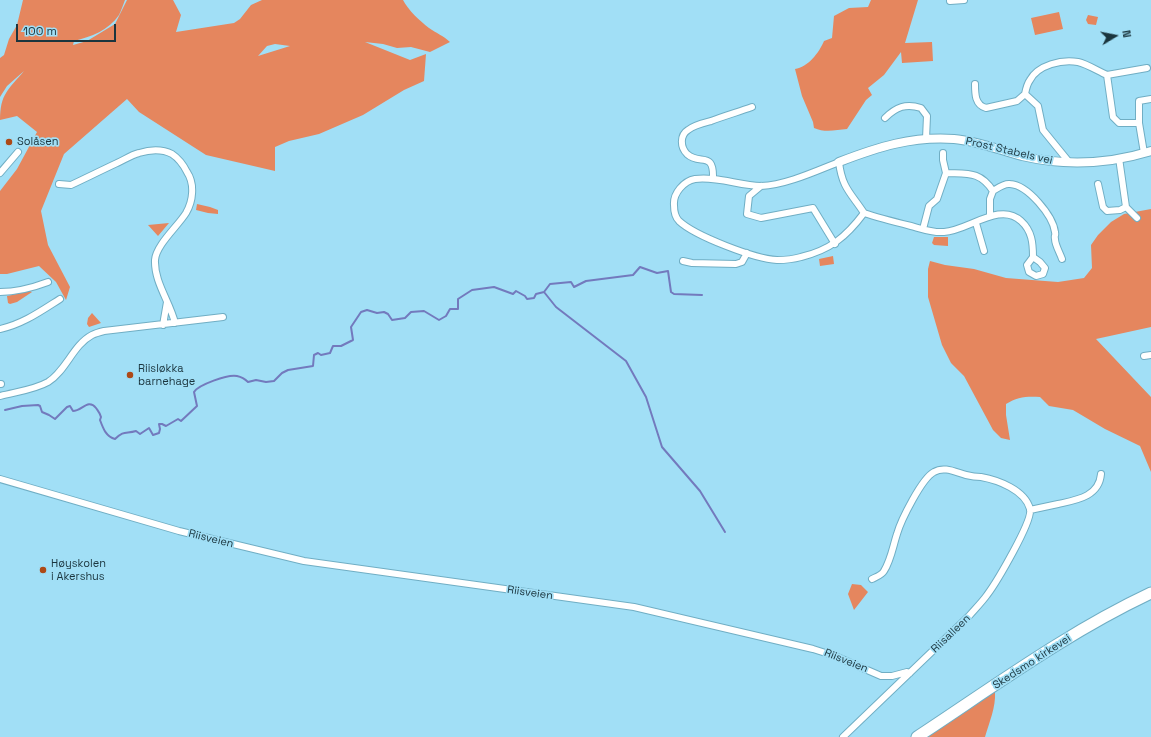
<!DOCTYPE html>
<html>
<head>
<meta charset="utf-8">
<style>
	body { margin:0 }
	#map { position:relative; width:1151px; height:737px; overflow:hidden; background:#a1dff6; font-family:"Space Grotesk",sans-serif }
	canvas { display:block }
	.north { position:absolute; left:1095px; top:16px; width:40px; height:40px; -webkit-text-stroke:3px #a1dff6; paint-order:stroke; rotate:80deg; font-size:11px; font-weight:700; line-height:16px; text-align:center; color:#1b353e }
	.north::after { content:''; display:block; margin:auto; width:14px; height:18px; background:#1b353e; clip-path:polygon(50% 0,100% 100%,50% 72%,0 100%) }
	.scale { position:absolute; left:16px; top:24px; width:100px; height:18px; box-sizing:border-box; border:2px solid #1b353e; border-top:0; padding-left:5px; font-size:12px; line-height:14px; white-space:nowrap; color:#1b353e; -webkit-text-stroke:3px #a1dff6; paint-order:stroke }
</style>
</head>
<body>
<div id="map">
<canvas width="1151" height="737"></canvas>
<div class="north">N</div>
<div class="scale">100 m</div>
</div>
<script>
const ctx = document.querySelector('canvas').getContext('2d');
ctx.lineJoin = 'round';
function fillPath(path, color) { ctx.fillStyle = color; ctx.fill(path, 'evenodd'); }
function strokePath(path, color, width, dash) { ctx.strokeStyle = color; ctx.lineWidth = width; ctx.lineCap = dash ? 'butt' : 'round'; ctx.setLineDash(dash || []); ctx.stroke(path); }
function label(font, color, halo, rows, align = 'center') {
  ctx.font = font + ' "Space Grotesk",sans-serif'; ctx.lineWidth = 3.5; ctx.setLineDash([]); ctx.textBaseline = 'middle'; ctx.strokeStyle = halo; ctx.fillStyle = color; for (const [text, x, y, turn = 0] of rows) {
    ctx.save(); ctx.translate(x, y); ctx.rotate((+turn || 0) * Math.PI / 180); ctx.textAlign = isNaN(turn) ? turn : align; if (halo) ctx.strokeText(text, 0, 0); ctx.fillText(text, 0, 0); ctx.restore();
  }
}
fillPath(new Path2D(`
	M23 0H125C123 5 121 11 119 15 109 30 91 37 74 41L73 45 87 41 115 24 127 0H173L181 15 176 32 234 23 240 19 251 5 262 0H403C408 10 420 21 429 28 436 33 444 36 450 42L430 52 411 47 397 48 383 44 365 42 410 60 426 54 424 81 404 90 363 115 319 134 289 141 275 147V171L206 155 139 112 127 99 64 154 41 211 48 245 70 287 66 300 56 282 39 266 7 274H0V191L17 169 37 132 17 116 0 120C0 94 8 90 24 71L7 86 0 97V58L4 55 9 39 17 25ZM275 44 290 46 258 56 267 46Z
	M871 0H918L905 43 932 42 933 61 902 63 901 52 884 75 868 88 872 95 866 100 847 129C836 130 825 133 814 128L813 122 802 96 795 69C808 67 819 53 824 41L832 38 834 16 849 8 868 7Z
	M1059 12 1063 29 1035 35 1031 18Z
	M1088 15 1098 17 1096 25 1088 24 1086 20Z
	M197 204 210 207 218 210V214L208 213 196 210Z
	M1151 209V327L1096 339 1151 397V472L1140 446 1105 429 1073 410 1049 406 1040 397C1027 396 1017 397 1006 404V415L1010 440 1001 438 993 430 964 376 951 363 942 345 928 297V269L930 261 945 265 974 269 1006 278 1058 282 1084 278 1092 268 1091 245 1098 235 1111 222 1124 214Z
	M169 223 158 236 148 225Z
	M934 237H948V246L934 245 932 243Z
	M833 256 834 264 820 266 819 259Z
	M30 291 32 292 17 302 10 304 8 303 7 296Z
	M92 313 101 323 89 327 87 324 88 318Z
	M852 584 861 585 868 592 854 610 848 594Z
	M992 679C993 683 995 687 995 692 996 707 989 723 985 737H928L927 735 989 684Z`), '#e5865e');
strokePath(new Path2D(`
	M544 292 556 307 626 361 646 397 662 447 700 491 725 532
	M5 410 22 406 38 405 40 406 42 412 49 415 55 419 67 407 70 406 73 411C82 411 88 398 96 408 98 411 100 413 101 417L100 420C103 428 106 437 115 439 124 430 126 434 136 431L140 434 149 428 153 435 159 433 160 429 159 424H162L166 426 178 419 181 421 197 406 194 392C198 385 228 374 237 376 242 377 245 379 248 382L256 380 266 382 274 381 282 373 288 370 313 366 314 355 318 353 321 355 330 353 333 346H341L353 340 351 327 361 312 367 310 377 313 384 312 388 314 392 320 405 318 411 312 424 311 439 320 446 316 450 309H458V299L472 290 494 287 513 294 516 291 525 296 527 299 534 298 536 294 544 292 550 284 571 282 574 287 586 281 633 275 640 267 657 273 668 271 671 292 674 294 702 295`), '#737abd', 2);
const street = new Path2D(`
	M950 1 964 0
	M1107 75 1147 68
	M975 84C975 94 975 105 986 108L1017 101 1025 94
	M885 118C896 107 906 103 921 108L927 116 926 139
	M1139 123V101L1151 99
	M943 153V160L946 173
	M1119 158 1126 207
	M839 162C842 188 851 193 864 213 846 237 830 250 801 257 794 259 784 260 777 260 755 259 695 236 679 221 675 217 674 210 674 205 673 193 684 181 695 179 717 176 740 186 761 186 786 185 816 171 839 162Z
	M1069 162 1043 130 1038 106 1025 94C1026 89 1027 84 1030 80 1038 65 1062 59 1078 62 1087 64 1098 71 1107 75L1113 117 1119 123H1139L1144 153
	M0 173 18 152
	M713 179C714 150 700 166 687 154 680 147 680 135 688 130 694 125 703 123 711 121 724 116 738 112 752 107
	M59 184 71 185C86 178 102 170 117 163 124 160 131 155 139 153 149 150 162 149 172 154 178 158 184 166 187 172 195 184 193 201 186 213 178 226 156 245 155 260 154 282 170 302 175 323
	M1098 184 1103 207 1107 211 1120 210 1126 207 1137 218
	M761 186 749 196 747 214 761 218 813 208 835 244
	M993 191C998 188 1004 183 1010 184 1028 185 1053 216 1055 232 1056 237 1054 234 1055 239 1055 245 1060 253 1062 259
	M864 213C879 218 895 222 911 226 922 229 933 233 944 232 968 231 1000 201 1021 221 1032 231 1033 243 1033 257L1027 265 1029 272 1036 276 1043 274 1045 268 1040 262 1033 257
	M976 223 984 251
	M923 229 929 206 937 199 946 173C968 174 980 171 993 191L990 199V216
	M683 261 692 263 736 264 742 262 747 253
	M0 292C17 292 32 288 48 282
	M163 325 167 302
	M0 329C23 324 41 311 60 299
	M1144 356 1151 355
	M0 384H1
	M0 396C15 392 34 390 48 382 66 371 73 345 92 335 96 333 100 332 104 331L223 317
	M0 479 179 531 304 561 634 607 813 649 835 656 881 676H892L907 672 910 673
	M1030 510C1039 508 1049 506 1058 504 1076 500 1099 497 1101 474
	M843 737 969 616C975 609 982 602 987 595 996 583 1033 521 1030 509 1025 490 998 480 981 477 976 477 970 476 966 475 955 472 944 466 934 472 922 478 901 520 897 534 893 546 891 560 884 571 882 575 876 577 872 579`);
const secondary = new Path2D(`
	M839 162C878 147 912 136 954 139 978 141 999 150 1022 156 1065 166 1109 164 1151 151`);
const highway = new Path2D(`
	M917 737C993 687 1068 632 1151 593`);
strokePath(street, '#70aec4', 8);
strokePath(secondary, '#70aec4', 10);
strokePath(highway, '#70aec4', 13);
strokePath(street, '#fff', 6);
strokePath(secondary, '#fff', 8);
strokePath(highway, '#fff', 11);
for (const [x, y, r, color] of [
	[9,142,4,"#ad4917"],
	[130,375,4,"#ad4917"],
	[43,570,4,"#ad4917"]
]) { const dot = new Path2D(); dot.arc(x, y, r, 0, 2 * Math.PI); ctx.fillStyle = color; ctx.fill(dot); strokePath(dot, '#a1dff6', 1.5); }
label('11px', '#1b353e', '#a1dff6', [
	["Solåsen",17,142],
	["Riisløkka",138,369],
	["barnehage",138,382],
	["Høyskolen",51,564],
	["i Akershus",51,577]
], 'left');
label('11px', '#1b353e', '#a1dff6', [
	["Prost Stabels vei",1009,151,13],
	["Riisveien",211,539,14],
	["Riisveien",530,593,8],
	["Riisalleen",951,634,-44],
	["Riisveien",846,661,22],
	["Skedsmo kirkevei",1032,662,-33]
]);
</script>
</body>
</html>
